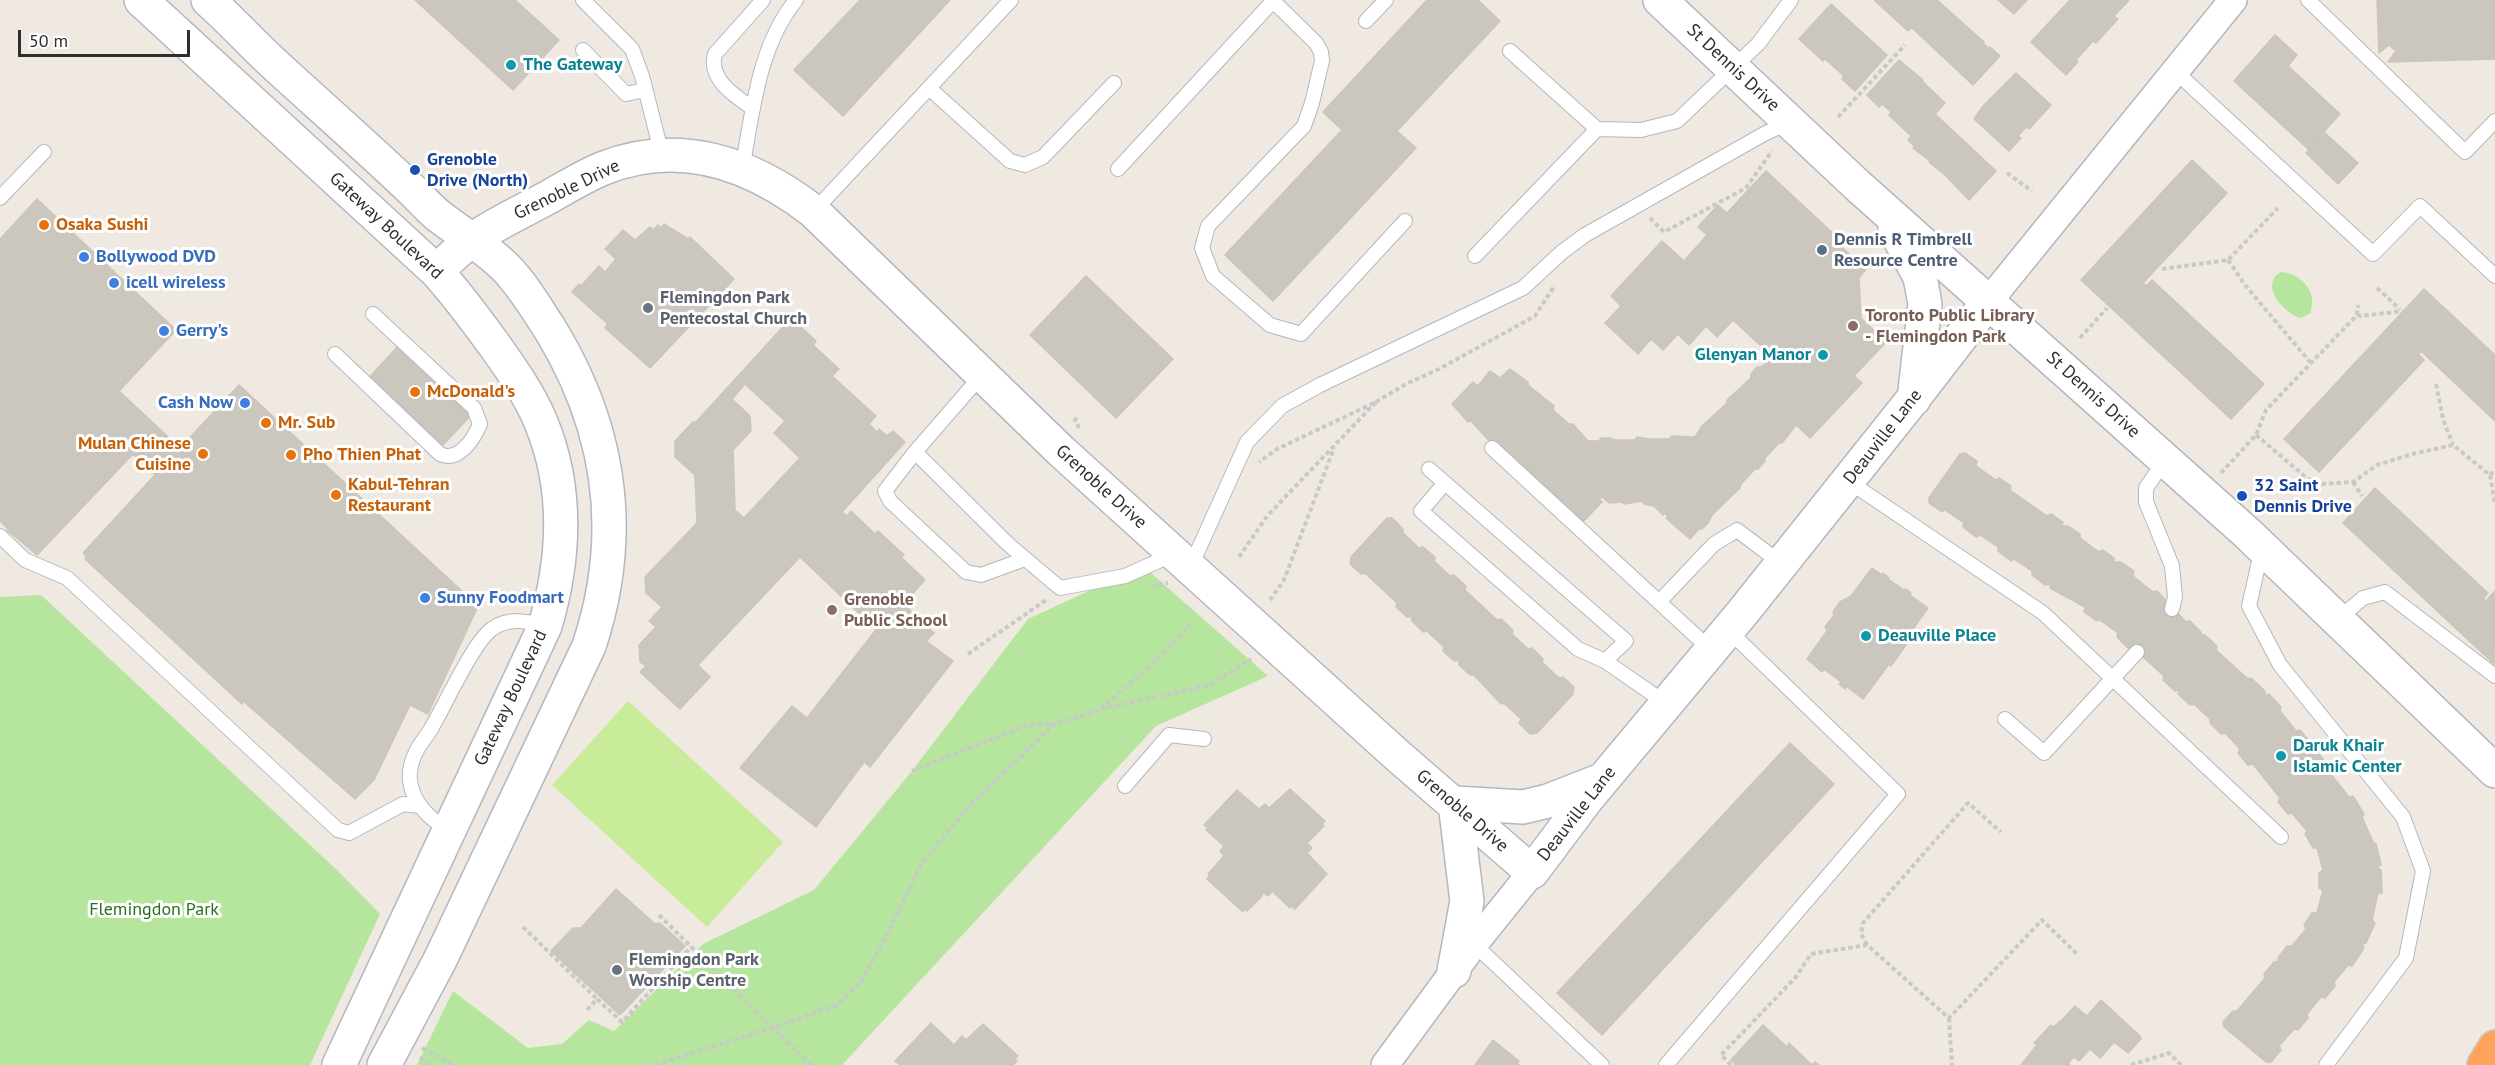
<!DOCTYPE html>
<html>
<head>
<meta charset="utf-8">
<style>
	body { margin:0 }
	#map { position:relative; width:2495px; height:1065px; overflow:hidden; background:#efe9e1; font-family:"PT Sans",sans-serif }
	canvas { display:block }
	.scale { position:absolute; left:18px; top:30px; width:172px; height:27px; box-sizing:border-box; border:3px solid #2e2e2e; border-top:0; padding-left:8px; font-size:18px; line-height:21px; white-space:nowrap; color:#2e2e2e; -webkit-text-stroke:4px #fff; paint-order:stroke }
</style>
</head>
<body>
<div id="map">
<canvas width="2495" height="1065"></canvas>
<div class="scale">50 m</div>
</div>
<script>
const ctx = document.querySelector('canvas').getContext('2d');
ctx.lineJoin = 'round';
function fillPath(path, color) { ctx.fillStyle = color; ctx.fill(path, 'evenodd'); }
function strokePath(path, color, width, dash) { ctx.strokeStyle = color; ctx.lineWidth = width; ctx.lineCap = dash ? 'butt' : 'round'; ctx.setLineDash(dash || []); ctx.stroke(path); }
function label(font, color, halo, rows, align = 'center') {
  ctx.font = font + ' "PT Sans",sans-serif'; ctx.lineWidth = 6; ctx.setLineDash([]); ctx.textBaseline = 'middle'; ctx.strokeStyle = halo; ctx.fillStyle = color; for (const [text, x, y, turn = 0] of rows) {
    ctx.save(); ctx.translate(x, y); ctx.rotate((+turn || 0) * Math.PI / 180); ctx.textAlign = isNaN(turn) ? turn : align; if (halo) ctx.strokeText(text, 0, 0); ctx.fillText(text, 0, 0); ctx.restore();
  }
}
fillPath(new Path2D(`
	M2281 272C2294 272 2310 284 2312 298 2313 302 2311 308 2311 313L2301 318C2285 314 2258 285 2281 272Z
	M1143 566 1268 676 1156 726 842 1065H417L453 991 528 1048 562 1044 589 1020 614 1031 703 944 814 890 912 771 1028 619Z
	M41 595 338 871 380 914 310 1065H0V597Z`), '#b6e59e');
fillPath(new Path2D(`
	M628 701 783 842 707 927 552 785Z`), '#c9ec9a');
const building = new Path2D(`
	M415 0H515L559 40 513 90Z
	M860 0H950L843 116 794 70Z
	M1427 0H1478L1500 21 1397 131 1416 148 1273 301 1225 255 1342 130 1323 112Z
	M1874 0H1937L1984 42 1983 43 1989 49 1990 47 2000 56 1973 85 1911 27 1908 31Z
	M1998 0H2027L2014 14Z
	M2070 0H2129L2114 16 2118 19 2096 43 2093 41 2076 60 2078 62 2066 75 2031 42Z
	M2377 0H2495V59L2388 62 2396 51 2389 45 2379 53Z
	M1831 4 1887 55 1855 91 1842 79 1844 76 1825 59 1823 61 1799 39Z
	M2275 35 2297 55 2288 66 2340 114 2308 149 2234 81Z
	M1899 60 1923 80 1922 81 1945 103 1935 114 1996 171 1969 200 1945 175 1929 162 1930 161 1913 148 1915 147 1908 140 1911 136 1889 115 1891 112 1882 104 1879 107 1867 95Z
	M2016 73 2051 105 2029 129 2026 127 2018 136 2021 138 2009 151 1974 119 1983 106Z
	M2325 133 2358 163 2338 184 2306 153Z
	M2192 160 2227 193 2143 283 2146 286 2152 280 2264 384 2231 419 2081 280Z
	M1766 171 1837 237 1834 240 1866 269 1859 278 1861 318 1886 342 1854 376 1862 383 1810 438 1796 425 1782 443H1779L1765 458V461L1758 469H1755L1741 484 1740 488 1713 514 1708 523 1702 529H1699L1690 539 1666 518 1668 516 1665 513 1663 515 1654 506 1644 504 1642 501 1624 504 1622 502 1609 503 1602 497 1599 499 1602 502 1581 524 1493 445 1471 421 1468 422 1452 404 1473 382 1478 386 1490 371 1499 377V379L1510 369 1528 382V385L1554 406 1553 410 1569 424H1573L1588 441H1599L1601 438H1611L1614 440H1635L1637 437 1649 439H1669L1672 436 1695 437 1702 426 1727 403V400L1751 378V374L1757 367H1761L1773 357 1733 320 1717 337 1706 326 1689 345 1678 334 1663 350 1651 339 1638 354 1605 323 1621 306 1611 296 1662 241 1684 261 1707 235 1698 227 1718 205 1727 213Z
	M37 199 176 330 119 391 180 448 239 385 478 606 428 714 410 705 374 780 355 799 243 701 242 704 85 559 87 557 83 553 155 475 133 454 37 555 7 530 8 529 0 521V239Z
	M664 224 688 239 690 237 734 279 650 368 605 328 608 324 572 292 579 284 581 286 599 266 605 272 616 259 605 249 623 230 635 240 650 227 653 230 658 225 661 228Z
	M1086 276 1173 359 1116 418 1030 335Z
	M2424 289 2495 355V421L2421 351 2418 354 2424 360 2319 472 2284 439Z
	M791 318 816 341 813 345 839 369 832 376 876 416 869 424 877 432 879 429 887 436 893 431 905 442 842 512 847 516 851 511 875 534 878 531 904 555 901 557 925 580 903 604 892 593 866 620 800 557 698 665 710 677 680 709 640 672 646 666 640 662 639 645 656 627 649 621 662 607 646 593 645 577 697 523 695 475 675 457V441L693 422H696ZM745 384 785 421 774 433 800 458 744 518 735 510 733 450 751 431 750 416 732 399Z
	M399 345 472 414 443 445 406 411 403 414 367 380Z
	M1965 453 1977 461 1976 466 1996 480 1999 478 2011 486 2010 490 2047 516 2051 514 2063 522 2062 526H2068L2080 534V538L2099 552 2103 550 2114 558V562H2120L2134 571 2133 576 2153 592 2157 591 2186 622 2190 621 2201 632V635H2205L2217 646 2216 650 2248 679 2251 678 2265 691V696L2269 694 2281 707 2280 711 2296 731 2300 730 2310 742 2308 746 2313 747 2323 759 2322 763 2349 797 2353 796 2364 814 2362 817 2373 842 2376 844 2381 865 2377 868 2381 870 2382 893H2378L2372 920 2375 923 2366 943 2362 944 2364 948 2352 966 2348 965 2334 982 2335 986 2325 998 2321 997 2307 1014 2308 1018 2298 1030 2294 1029 2279 1046 2281 1050 2271 1062H2266L2224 1027 2223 1022 2233 1011H2237L2265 978 2264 974 2274 962 2279 961 2278 958 2287 946H2292L2306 929 2304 925 2312 913H2317L2323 890 2319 888V873L2323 870 2317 848H2313L2305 834 2307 831 2292 813 2288 814 2278 802 2280 798 2253 764 2248 765 2238 753 2240 749 2225 733 2221 734 2210 723V719L2194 704 2190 705 2178 694 2179 689 2175 691 2163 680 2164 676 2132 647 2128 648 2117 637 2118 633 2100 620 2097 621 2084 612 2085 607 2050 588V584L2045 585 2032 575V571L2014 559 2011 561 1998 551V547L1980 535 1976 537 1963 527 1964 523 1945 510 1942 512 1929 503V498L1960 454Z
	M2375 488 2488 593 2483 599 2486 601 2495 591 2494 664 2343 523Z
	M1387 518H1392L1403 529V533L1419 548 1423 547 1435 557 1434 561 1450 576 1454 575 1466 586 1465 590 1497 620 1501 619 1513 630 1512 634 1528 649 1532 648 1543 659 1542 662 1559 678 1563 677 1574 687 1573 694 1537 733 1530 734 1519 723 1521 719 1504 703 1501 704 1474 675H1470L1459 665V660L1454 661 1443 651 1444 647 1427 631 1423 632 1412 621 1411 616 1407 617 1396 607 1397 603 1365 573 1361 574 1350 564 1351 557Z
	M1872 568 1882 575 1883 573 1889 578 1888 579 1904 590 1906 589 1911 593 1910 595 1928 608 1903 643 1906 645 1891 666 1889 664 1863 699 1846 686 1845 689 1839 684 1841 682 1824 669 1822 672 1807 659 1827 631 1825 627 1834 615 1833 612 1840 602 1851 596Z
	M892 593 934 633 926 641 953 661 870 767 864 762 816 827 740 768 792 706 807 718 886 617 877 609Z
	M1790 743 1834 784 1602 1035 1557 993Z
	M1290 789 1325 821 1322 824 1324 826 1307 843 1312 848 1307 853 1327 874 1295 909 1291 906 1290 908 1272 891 1268 896 1262 892V896L1247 911 1245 909 1243 912 1207 879 1210 875 1208 874 1224 856 1220 851 1224 846 1206 830 1208 828 1204 825 1237 790 1259 809 1265 804 1269 808Z
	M616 889 655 924 660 923 685 946 620 1015 551 951 573 928H581Z
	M2101 1000 2140 1036 2141 1039 2128 1053 2114 1042 2100 1058 2090 1049 2079 1061 2074 1057 2068 1063 2070 1065H2021L2037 1045 2034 1043 2051 1025 2053 1027 2062 1020 2075 1006 2087 1016Z
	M931 1023 954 1045 962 1036 966 1040 983 1024 1018 1056 1015 1059 1017 1061 1013 1065H900L895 1061Z
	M1763 1025 1787 1047 1789 1043 1812 1065 1815 1062 1819 1065H1736L1731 1060Z
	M1493 1040 1519 1061 1517 1063 1519 1065H1475Z`);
fillPath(building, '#cbc7bf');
strokePath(building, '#cbc5ba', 1.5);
const lane = new Path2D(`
	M583 0 632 49 642 76 662 155
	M2308 0 2465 152 2495 121
	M1273 1 1316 43 1321 52 1322 61 1312 103 1304 126 1208 226 1202 248 1213 276 1270 325 1301 334 1405 221
	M1366 21 1386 0
	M583 50 626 94 645 90
	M1510 51 1597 129
	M2175 71 2373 254 2420 206 2495 276
	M929 88 1010 161 1025 165 1043 157 1114 83
	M751 107C733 95 708 78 715 54L763 0
	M742 169C753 111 758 47 796 0
	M1118 169 1274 0
	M0 198 44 152
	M814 211 1011 0
	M1475 256 1597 129 1641 130 1677 121 1758 44 1791 0
	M335 354 440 454C458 463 474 439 480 424L474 408 373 314
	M981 376 915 452 1009 545 1060 588 1125 576 1174 554
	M1492 448 1711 650
	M915 452 885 491 890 501 966 572 981 575 1025 559
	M2165 460 2146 488V502L2172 566 2175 597 2172 609
	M1429 469 1626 641 1605 661 1667 704
	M1848 481 2043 613 2281 837
	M1445 483 1421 511 1578 649 1605 661
	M0 536 25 560 67 578 338 830 349 833 403 804 420 806
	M2262 548 2249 606 2280 665 2403 817 2423 871 2406 958 2326 1065
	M1190 568 1247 442 1282 406 1320 385 1523 288 1562 252 1585 235 1764 134 1789 122
	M1659 602 1714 544 1737 530 1782 564
	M2337 620 2363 598 2385 592 2495 676
	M2005 719 2044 753 2137 652
	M1125 786 1169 735 1204 739
	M449 830C430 820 413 803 410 781 409 771 412 759 417 750 421 742 428 735 432 727 445 705 474 641 492 629 509 617 527 621 545 626
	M1474 944 1602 1065
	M1666 1065 1898 794 1728 630`);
const street = new Path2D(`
	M1988 302 2233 0
	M1385 1065 1474 944 1532 872`);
const secondary = new Path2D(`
	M141 0 436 271C458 295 476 320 495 346 512 370 529 394 540 420 568 486 565 558 545 626L339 1065
	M208 0C231 20 251 43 273 63 320 106 368 148 414 192 422 200 431 210 440 217 462 234 485 247 505 267 523 285 536 308 550 329 611 429 626 535 589 646L440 960 384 1065
	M1660 0 1857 185 2247 533 2495 771
	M1895 230 1920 277 1925 304 1914 399
	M436 271C449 260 461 247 475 238 497 223 523 211 547 198 565 188 584 176 604 168 680 138 752 164 813 211L1061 451 1398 756 1532 872 1586 800 1743 612 1913 399 1988 302
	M1455 803 1523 807 1548 801 1602 780
	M1454 971 1467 901 1455 803`);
const highway = new Path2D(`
	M2484 1065 2495 1047`);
strokePath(lane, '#b4b7c1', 16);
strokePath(street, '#b4b7c1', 30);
strokePath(secondary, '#b4b7c1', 36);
strokePath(highway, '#c9c9c9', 36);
strokePath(new Path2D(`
	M1838 117 1905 45
	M2007 173 2032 191
	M1650 218 1664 232 1746 188 1772 151
	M2228 260 2245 285 2310 362
	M2162 269 2228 260 2278 208
	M2377 288 2400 309
	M2357 315 2361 316 2403 311
	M2080 338 2107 308
	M2436 384 2443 419 2453 445
	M1376 402 1406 384 1439 369 1535 316 1555 285
	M1077 418 1075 420 1079 428
	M2256 435 2308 479 2322 484 2353 482 2377 465 2412 454 2453 445 2490 475 2495 503
	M2221 473 2256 435 2266 410 2357 315 2358 305
	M2490 475 2495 470
	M2353 482 2362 496
	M1239 557 1268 515 1376 402 1277 449 1259 462
	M1151 586 1168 583
	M1270 600 1284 580 1334 448
	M968 654 1046 600
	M1101 709 1210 685 1251 659
	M912 771 1027 725 1054 724
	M659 915 811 1065
	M523 927 597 999
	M1867 945 1861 934 1863 923 1968 803 2001 832
	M587 1010 597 999 622 1022 691 947
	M1949 1018 1952 1065
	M422 1048 455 1065
	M420 1057 427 1065
	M655 1065 775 1027 837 1005 859 984 885 939 921 864 972 803 1055 724 1100 710 1150 666 1190 625
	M1731 1065 1721 1055 1795 978 1811 954 1867 945 1949 1018 2042 920 2077 954
	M2131 1065 2169 1053 2181 1065`), '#c9c9c9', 4, [4.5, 3]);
strokePath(lane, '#fff', 14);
strokePath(street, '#fff', 27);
strokePath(secondary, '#fff', 33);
strokePath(highway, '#ffa35c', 33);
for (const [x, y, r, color] of [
	[511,65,6,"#0f9aa8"],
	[415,170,6,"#1a4fb4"],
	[44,225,6,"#e8710a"],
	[1822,250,6,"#5c6f8a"],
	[84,257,6,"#3f7fe0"],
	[114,283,6,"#3f7fe0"],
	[648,308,6,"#6b7280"],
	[1853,326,6,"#8d6e63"],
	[164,331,6,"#3f7fe0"],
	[1823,355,6,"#0f9aa8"],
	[415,392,6,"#e8710a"],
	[245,403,6,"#3f7fe0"],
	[266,423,6,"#e8710a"],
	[203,454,6,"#e8710a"],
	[291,455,6,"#e8710a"],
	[336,495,6,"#e8710a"],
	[2242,496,6,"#1a4fb4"],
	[425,598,6,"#3f7fe0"],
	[832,610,6,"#8d6e63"],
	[1866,636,6,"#0f9aa8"],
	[2281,756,6,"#0f9aa8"],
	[617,970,6,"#6b7280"]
]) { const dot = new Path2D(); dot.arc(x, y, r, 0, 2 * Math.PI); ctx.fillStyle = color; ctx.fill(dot); strokePath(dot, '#fff', 2); }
label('bold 18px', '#0d838f', '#fff', [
	["The Gateway",523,65],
	["Glenyan Manor",1811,355,"right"],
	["Deauville Place",1878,636],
	["Daruk Khair",2293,746],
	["Islamic Center",2293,767]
], 'left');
label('18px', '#2e2e2e', '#fff', [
	["St Dennis Drive",1733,68,43],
	["Grenoble Drive",567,190,-26],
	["Gateway Boulevard",386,226,43],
	["St Dennis Drive",2093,395,42],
	["Deauville Lane",1883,437,-52],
	["Grenoble Drive",1101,487,42],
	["Gateway Boulevard",511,698,-65],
	["Grenoble Drive",1462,811,41],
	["Deauville Lane",1577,814,-52]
]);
label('bold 18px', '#164399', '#fff', [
	["Grenoble",427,160],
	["Drive (North)",427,181],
	["32 Saint",2254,486],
	["Dennis Drive",2254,507]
], 'left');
label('bold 18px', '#c56008', '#fff', [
	["Osaka Sushi",56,225],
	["McDonald's",427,392],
	["Mr. Sub",278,423],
	["Mulan Chinese",191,444,"right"],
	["Cuisine",191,465,"right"],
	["Pho Thien Phat",303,455],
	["Kabul-Tehran",348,485],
	["Restaurant",348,506]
], 'left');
label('bold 18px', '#4e5e75', '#fff', [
	["Dennis R Timbrell",1834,240],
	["Resource Centre",1834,261]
], 'left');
label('bold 18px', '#366cbe', '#fff', [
	["Bollywood DVD",96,257],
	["icell wireless",126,283],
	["Gerry's",176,331],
	["Cash Now",233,403,"right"],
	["Sunny Foodmart",437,598]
], 'left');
label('bold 18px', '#5b616d', '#fff', [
	["Flemingdon Park",660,298],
	["Pentecostal Church",660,319],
	["Flemingdon Park",629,960],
	["Worship Centre",629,981]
], 'left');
label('bold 18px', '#785e54', '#fff', [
	["Toronto Public Library",1865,316],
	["- Flemingdon Park",1865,337],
	["Grenoble",844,600],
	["Public School",844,621]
], 'left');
label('18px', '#2c6e1b', '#fff', [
	["Flemingdon Park",154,910]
]);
</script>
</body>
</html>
